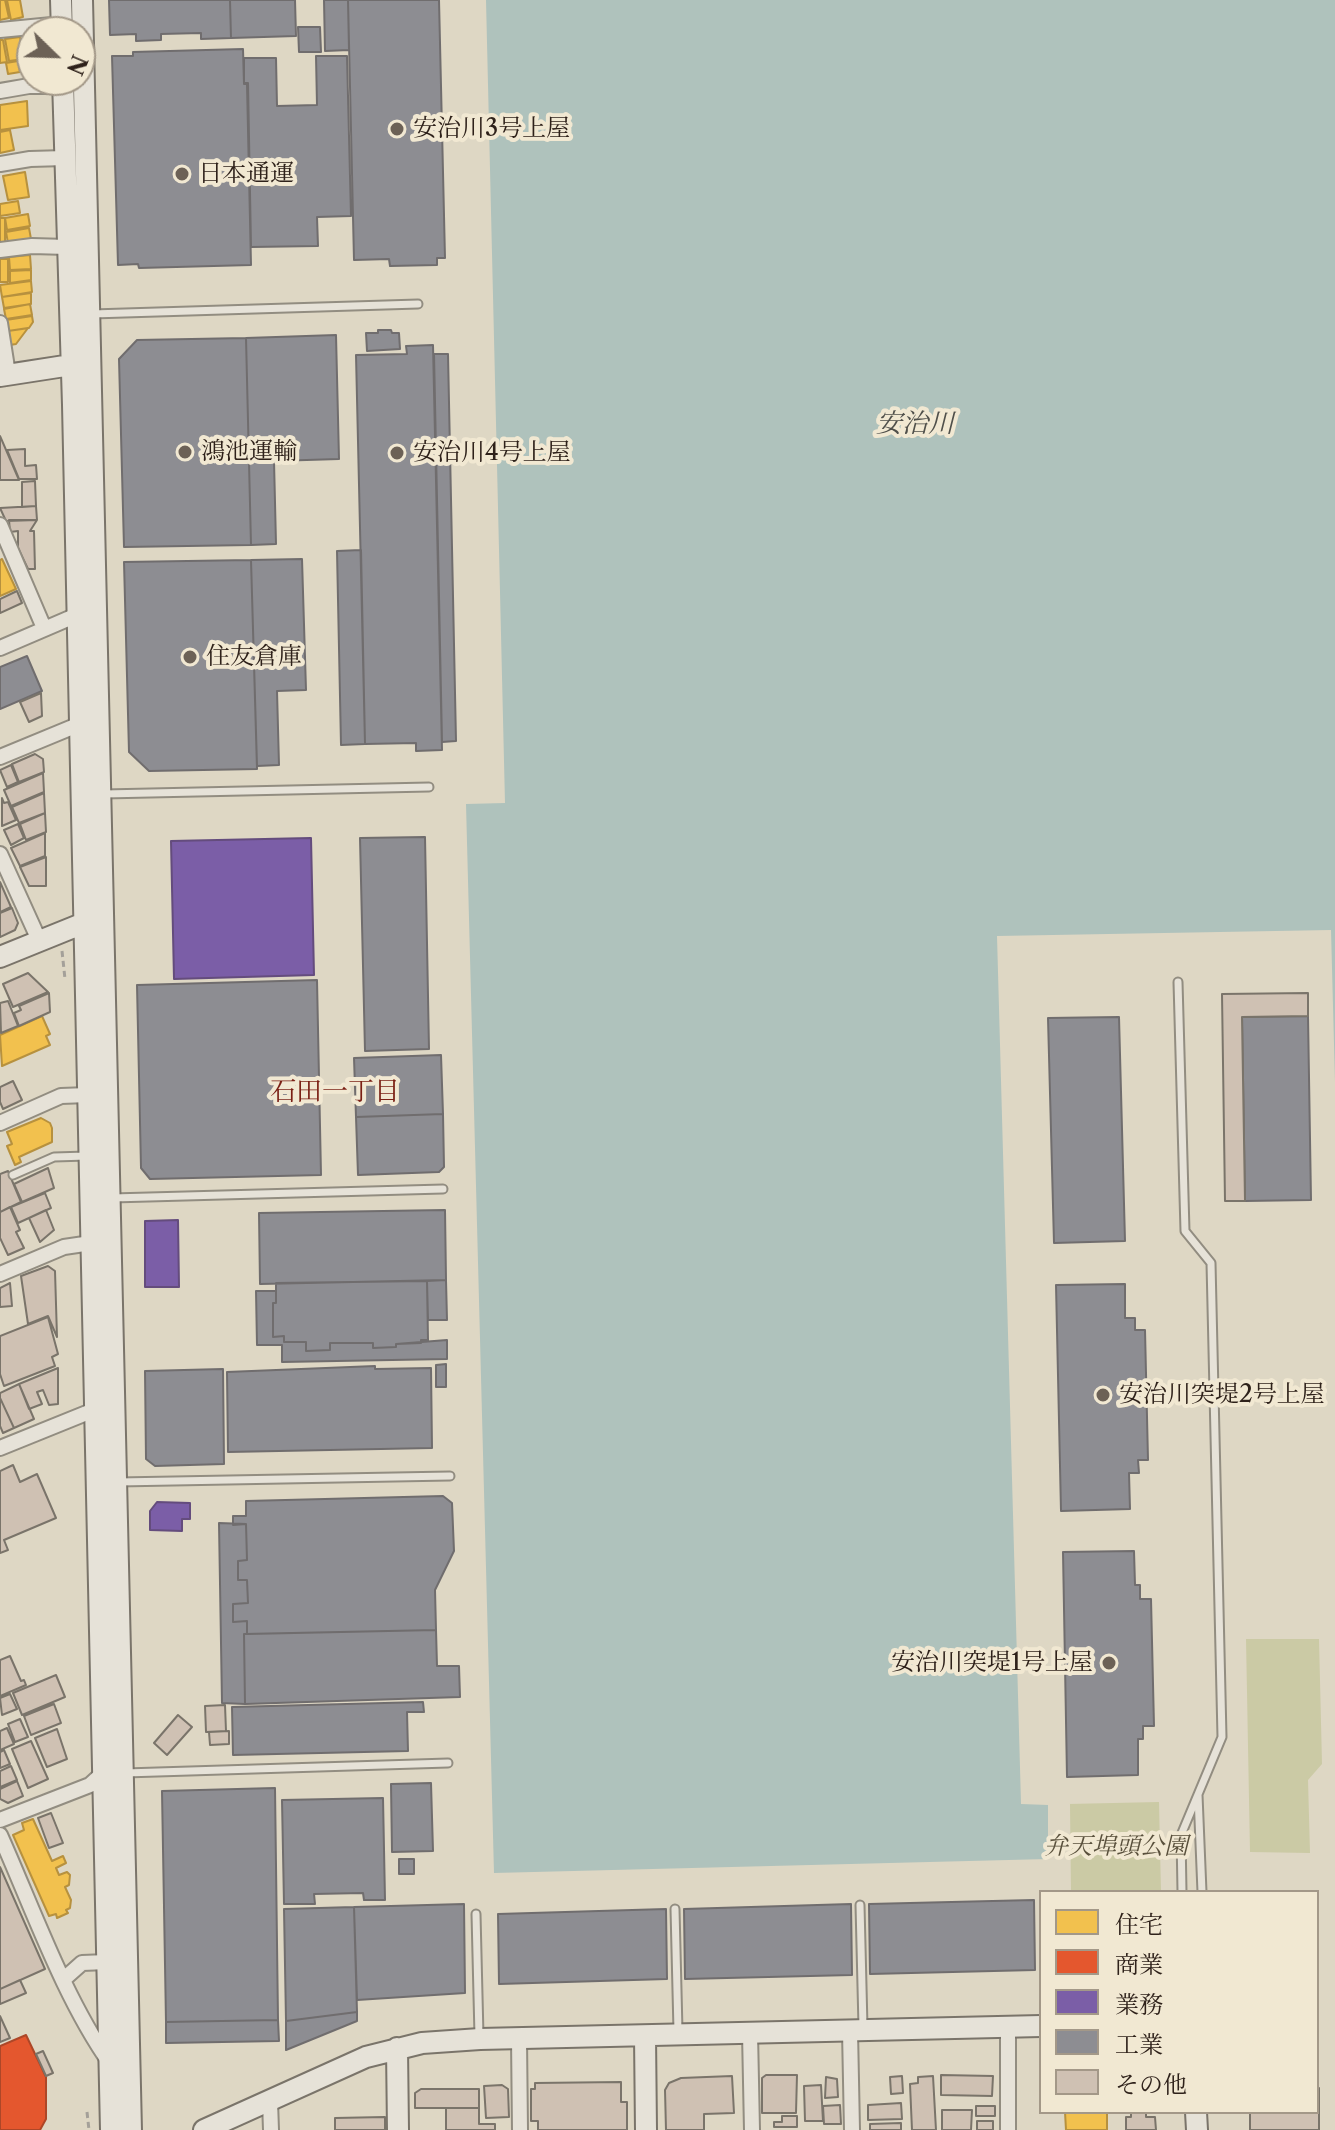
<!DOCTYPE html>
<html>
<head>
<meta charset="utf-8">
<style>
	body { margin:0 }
	#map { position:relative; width:1335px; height:2130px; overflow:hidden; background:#ded7c4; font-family:"Libre Caslon Text","Noto Serif JP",serif }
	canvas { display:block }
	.legend { position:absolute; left:1039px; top:1890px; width:280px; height:224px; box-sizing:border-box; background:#f1e8d2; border:2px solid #a39888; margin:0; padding:10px 14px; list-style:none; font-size:24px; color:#2e211a }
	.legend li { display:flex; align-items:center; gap:16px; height:40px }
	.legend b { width:40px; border:2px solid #a39888 }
	.north { position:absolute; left:16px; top:16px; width:80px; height:80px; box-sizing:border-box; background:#f1e8d2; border:2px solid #a39888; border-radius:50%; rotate:113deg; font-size:22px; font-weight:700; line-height:32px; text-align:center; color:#2e211a }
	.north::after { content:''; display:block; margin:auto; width:28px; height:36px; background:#6c6156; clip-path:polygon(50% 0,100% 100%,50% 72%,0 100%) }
</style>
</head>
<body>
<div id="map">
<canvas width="1335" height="2130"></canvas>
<ul class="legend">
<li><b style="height:22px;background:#f2c14e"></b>住宅</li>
<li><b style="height:22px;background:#e4572e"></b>商業</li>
<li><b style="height:22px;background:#7b5ea7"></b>業務</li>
<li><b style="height:22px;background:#8d8d92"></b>工業</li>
<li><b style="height:22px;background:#cfc1b3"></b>その他</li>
</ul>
<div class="north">N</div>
</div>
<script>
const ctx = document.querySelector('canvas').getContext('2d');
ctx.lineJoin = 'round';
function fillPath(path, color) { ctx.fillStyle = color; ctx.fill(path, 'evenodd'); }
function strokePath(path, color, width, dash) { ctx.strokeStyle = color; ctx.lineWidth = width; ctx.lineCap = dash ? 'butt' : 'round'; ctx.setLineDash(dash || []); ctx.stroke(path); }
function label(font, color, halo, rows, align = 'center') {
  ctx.font = font + ' "Libre Caslon Text","Noto Serif JP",serif'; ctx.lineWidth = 8; ctx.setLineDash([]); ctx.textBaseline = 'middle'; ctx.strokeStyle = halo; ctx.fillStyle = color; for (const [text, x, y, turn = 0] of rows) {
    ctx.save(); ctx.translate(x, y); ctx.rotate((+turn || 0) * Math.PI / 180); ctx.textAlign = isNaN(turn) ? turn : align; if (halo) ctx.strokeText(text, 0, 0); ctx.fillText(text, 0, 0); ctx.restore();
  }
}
fillPath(new Path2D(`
	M1246 1639H1319L1322 1764 1308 1780 1310 1853 1250 1852Z
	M1159 1802 1161 1892H1071L1070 1804H1068Z`), '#cbcaa5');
fillPath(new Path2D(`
	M486 0H1335V1082L1331 930 997 936 1021 1804 1048 1805V1859L494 1873 466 804 505 803Z`), '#afc2bc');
const homes = new Path2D(`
	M0 0H5L9 18 0 20Z
	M7 0H20L23 17 11 20Z
	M20 37 24 59 9 61 5 39Z
	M0 40H3L7 62 0 63Z
	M18 61 20 72 8 74 6 63Z
	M27 101 28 126 0 130V105Z
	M10 130 14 150 0 153V132Z
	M25 172 29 197 8 200 3 176Z
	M18 201 20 213 0 216V204Z
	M28 214 30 226 7 230 5 218Z
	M0 218H5V243H0Z
	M29 228 31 239 8 243 6 232Z
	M30 255 31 269 10 270 9 257Z
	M0 259H8V282H0Z
	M31 270V280L10 283V271Z
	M31 281 32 292 2 297 0 285Z
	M31 293V304L4 308 2 297Z
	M30 304 32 315 6 319 4 309Z
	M32 316 33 322 29 328 8 331 6 320Z
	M28 328 16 344 10 345 8 331Z
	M2 559 16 589 0 596V560Z
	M42 1016 50 1034 46 1036 50 1045 2 1066 0 1035Z
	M41 1118 50 1123 52 1128V1142L19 1157 21 1162 15 1165 7 1146 12 1144 7 1132Z
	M33 1819 52 1861 63 1856 66 1863 56 1868 59 1875 67 1872 70 1875 69 1885 65 1887 71 1900 70 1908 66 1910 68 1913 57 1918 56 1914 49 1916 13 1835 24 1830 22 1823Z
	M1065 2112H1107V2130H1066Z`);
fillPath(homes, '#f2c14e');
strokePath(homes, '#b7913e', 2);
const shops = new Path2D(`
	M26 2035 46 2077V2119L40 2130H0V2046Z`);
fillPath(shops, '#e4572e');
strokePath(shops, '#ad4728', 2);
const offices = new Path2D(`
	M311 838 314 975 174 979 171 841Z
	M178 1220 179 1287H145V1221Z
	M157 1502 190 1503V1519H182V1531L150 1530V1511Z`);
fillPath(offices, '#7b5ea7');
strokePath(offices, '#644c7d', 2);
const industry = new Path2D(`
	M109 0H230L231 38 201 39V33L161 34V40L136 41V34L110 35Z
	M230 0H295L296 36 231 38Z
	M324 0H348L349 50 325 51Z
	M348 0H439L445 258H437V265L390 266 389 259 354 260Z
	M298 27H320L321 52H299Z
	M243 49 244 84H247L251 265 139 268 138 264 118 265 112 56H133V52Z
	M316 56H347L351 216 317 217 318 246 251 247 248 83H244V58H276L277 106 317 105Z
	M378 330H391L392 333H399L400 349 367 351 366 333H378Z
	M336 335 339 459 274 461 276 544 251 545 246 338Z
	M246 338 251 545 124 547 119 359 137 340Z
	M433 345 442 750 416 751V743L365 744 356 355 407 354 406 346Z
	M434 354H448L456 741 442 742Z
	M361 550 365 744 341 745 337 551Z
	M302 559 306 690 277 691 279 765 257 766 251 560Z
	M251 560 257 769 149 771 129 752 124 562Z
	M27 656 42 691 0 709V667Z
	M425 837 429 1049 365 1051 360 838Z
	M317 980 321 1175 150 1179 141 1168 137 985Z
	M1308 1016 1311 1200 1245 1201 1242 1017Z
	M1119 1017 1125 1241 1054 1243 1048 1018Z
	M441 1055 443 1114 356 1117 354 1058Z
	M443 1114 444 1167 439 1172 358 1175 356 1117Z
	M445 1210 446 1280 260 1284 259 1213Z
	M446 1280 447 1320H428L427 1281Z
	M427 1281 428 1340H421V1343L396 1344V1347L373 1348V1343H330V1350L306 1351V1342H284V1336L273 1337V1303H276V1283Z
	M1125 1284V1318H1135V1330H1145L1148 1460H1138L1139 1473H1129L1130 1509 1061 1511 1056 1285Z
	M256 1291H276V1303H273V1337L284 1336V1342H306V1351L330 1350V1343H373V1348L396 1347V1344L447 1340V1359L282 1362V1345H257Z
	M446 1364V1387H436V1365Z
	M375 1366V1369L431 1368 432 1448 228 1452 227 1372Z
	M223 1369 224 1464 155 1466 146 1459 145 1371Z
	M443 1496 452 1503 454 1551 435 1590 436 1630 247 1634V1621L233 1622V1604L248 1603 247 1580H238V1561L247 1560 246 1524 233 1525V1516H246V1501Z
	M219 1523 246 1524 247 1560 238 1561V1580H247L248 1603 233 1604V1622L247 1621V1634H244L245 1704 222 1703Z
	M1134 1551 1135 1585H1140V1599H1151L1154 1726H1143V1739H1138V1775L1067 1777 1063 1552Z
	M436 1630 437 1666H459L460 1697 245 1704 244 1634Z
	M423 1702 424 1712H407L408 1751 233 1755 232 1707Z
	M431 1783 433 1851 392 1852 391 1784Z
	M275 1788 278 2020 166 2022 162 1791Z
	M383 1798 385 1900H364L363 1893 314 1894 315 1904H284L282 1800Z
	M399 1859H414V1874H399Z
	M1034 1900 1035 1970 870 1974 869 1904Z
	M464 1904 465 1993 357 2000 354 1907Z
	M851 1904 852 1975 685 1979 684 1909Z
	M354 1907 357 2012 286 2021 284 1909Z
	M666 1909 667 1979 499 1984 498 1914Z
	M357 2012V2021L286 2050V2021Z
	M278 2020 279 2041 166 2043V2022Z`);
fillPath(industry, '#8d8d92');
strokePath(industry, '#706d6e', 2);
const building = new Path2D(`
	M0 436 19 480H0Z
	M25 449V466L36 465 37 479H19L7 450Z
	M35 481 36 506 22 507V482Z
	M36 506 37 520 6 521 0 508Z
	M9 520H37L30 531H34L35 569H28L18 548V531L10 532Z
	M17 591 22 603 0 613V599Z
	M41 693 42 716 29 722 20 702Z
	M35 754 43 759 44 772 19 782 12 764Z
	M11 765 18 782 7 787 0 770Z
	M43 773 44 792 11 806 4 790Z
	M44 793 45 813 19 823 12 807Z
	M2 798 4 803 8 802 16 820 2 826Z
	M45 813 46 832 26 840 20 824Z
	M18 824 24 838 11 845 4 830Z
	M45 833V856L20 866 11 848Z
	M46 857V886H29L20 867Z
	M0 882 11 907 0 912Z
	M12 908 18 923 15 930 0 937V913Z
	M28 973 48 992 13 1007 3 984Z
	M49 993 50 1012 19 1026 14 1013 21 1010 19 1006Z
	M1308 993V1016L1242 1017 1245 1201H1225L1222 994Z
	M8 1001 18 1026 1 1033 0 1003Z
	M13 1081 22 1100 3 1109 0 1102V1087Z
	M48 1168 54 1188 22 1202 14 1184Z
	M8 1171 21 1202 0 1212V1174Z
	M45 1193 51 1208 18 1223 11 1207Z
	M10 1207 20 1230 16 1232 24 1248 8 1255 0 1238V1212Z
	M46 1210 54 1230 40 1242 29 1218Z
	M48 1266 55 1271 57 1337 48 1316 28 1324 21 1276Z
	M10 1283 12 1306 0 1307V1288Z
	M48 1317 58 1354 52 1357 55 1366 4 1386 0 1374V1336Z
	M58 1368V1404L49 1405 43 1390 37 1392 42 1404 29 1409 19 1384Z
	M19 1384 34 1419 14 1428 0 1398V1393Z
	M0 1398 14 1428 3 1433 0 1426Z
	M13 1465 20 1482 37 1474 56 1518 4 1540 8 1550 0 1553V1471Z
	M10 1656 21 1681 24 1680 26 1685 0 1696V1660Z
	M56 1675 65 1697 22 1715 13 1693Z
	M10 1694 17 1709 2 1715 0 1698Z
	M54 1704 61 1723 31 1735 24 1716Z
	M225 1705 226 1731 206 1732 205 1706Z
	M178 1715 192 1727 167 1755 154 1743Z
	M20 1719 28 1737 15 1742 8 1724Z
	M7 1728 14 1744 0 1750V1731Z
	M57 1729 67 1759 47 1767 35 1738Z
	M229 1731V1744L210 1745 209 1732Z
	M31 1741 48 1779 28 1788 12 1749Z
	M4 1750 10 1764 0 1768V1752Z
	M11 1766 17 1780 0 1787V1771Z
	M17 1781 23 1796 8 1803 0 1799V1789Z
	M51 1813 63 1843 49 1848 38 1818Z
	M0 1867 45 1969 0 1989Z
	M20 1980 26 1993 0 2004V1989Z
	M0 2016 10 2038 0 2042Z
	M43 2051 53 2073 46 2076 36 2054Z
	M766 2075H797L796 2113H762V2078Z
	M941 2075 993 2076 992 2096 941 2095Z
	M732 2076 734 2113 704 2114V2130H666L665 2090 669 2083 681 2078Z
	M902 2076 903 2093 891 2094 890 2077Z
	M933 2076 936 2130H912L910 2084 918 2083V2077Z
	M826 2077 837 2079 838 2097 825 2098Z
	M621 2082V2102H627V2130H538V2121H531V2089H535V2083Z
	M502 2085 508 2089 509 2117 486 2118 484 2086Z
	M821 2085 823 2121H805L804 2086Z
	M1317 2088H1319V2130H1250V2112H1317Z
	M421 2089H479V2108H415V2093Z
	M901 2103 902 2119 868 2120V2105Z
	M840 2105 841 2124H824L823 2106Z
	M976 2106H995V2116H976Z
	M446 2108H479V2124H495V2130H446Z
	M942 2110H972L971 2130H942Z
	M1131 2112H1146V2117H1155L1156 2130H1126V2117H1131Z
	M782 2116H797V2127H774V2122H782Z
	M385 2117V2130H335V2118Z
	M977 2121H993V2130H977Z
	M901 2123V2130H870V2124Z`);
fillPath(building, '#cfc1b3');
strokePath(building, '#7a746a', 2);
const lane = new Path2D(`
	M92 314 418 304
	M104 794 429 787
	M1178 982 1185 1231 1211 1263 1222 1737 1181 1835 1182 1892
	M13 1175 54 1157 87 1156
	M112 1198 443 1189
	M118 1482 450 1476
	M125 1773 448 1763
	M1198 1795 1202 1892
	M860 1905 863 2027
	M675 1909 678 2031
	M476 1914 479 2036`);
const street = new Path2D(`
	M0 30 62 24
	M0 91 29 86H63
	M0 164 30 159 65 158
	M0 250 32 246 67 247
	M0 323 8 374
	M0 525 44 628
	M0 648 77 615
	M0 757 80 724
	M0 854 39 940
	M0 1123 61 1096 88 1095
	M0 1274 64 1247 91 1243
	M0 1448 94 1410
	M0 1820 90 1785 102 1774H109
	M0 1835C33 1909 64 1998 110 2063
	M64 1979 82 1963 107 1962
	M1008 2027V2130
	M850 2031 852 2130
	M750 2033 752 2130
	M519 2039 520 2130
	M270 2101 271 2130`);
const secondary = new Path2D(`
	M61 0 62 32
	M82 0 131 2130
	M63 80 73 405 111 2130
	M0 376 71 365
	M0 957 84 923H93
	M645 2036 646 2130
	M397 2048 398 2130
	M1196 2112 1197 2130
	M204 2130 366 2057 422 2043 480 2039 1041 2026`);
strokePath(lane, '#928d81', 11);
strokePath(street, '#928d81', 18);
strokePath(secondary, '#7a746a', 24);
strokePath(new Path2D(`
	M62 951 65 979
	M87 2112 89 2130`), '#a4a099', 3, [6, 4]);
strokePath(lane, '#e6e2d8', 7);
strokePath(street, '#e6e2d8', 14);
strokePath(secondary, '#e6e2d8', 20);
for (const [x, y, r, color] of [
	[397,129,8,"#6c6156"],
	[182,174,8,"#6c6156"],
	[185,452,8,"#6c6156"],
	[397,453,8,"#6c6156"],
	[190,657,8,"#6c6156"],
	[1103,1395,8,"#6c6156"],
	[1109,1663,8,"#6c6156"]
]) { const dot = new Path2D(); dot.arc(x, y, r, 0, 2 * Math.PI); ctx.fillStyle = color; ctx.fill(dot); strokePath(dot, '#f1e8d2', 3); }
label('24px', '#2e211a', '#f1e8d2', [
	["安治川3号上屋",413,129],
	["日本通運",198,174],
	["鴻池運輸",201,452],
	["安治川4号上屋",413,453],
	["住友倉庫",206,657],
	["安治川突堤2号上屋",1119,1395],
	["安治川突堤1号上屋",1093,1663,"right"]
], 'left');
label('italic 24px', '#59503c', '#f1e8d2', [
	["弁天埠頭公園",1116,1847]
]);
label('italic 26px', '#4f4f4a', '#f1e8d2', [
	["安治川",915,424]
]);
label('26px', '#7a1f14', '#f1e8d2', [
	["石田一丁目",335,1092]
]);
</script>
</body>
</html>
